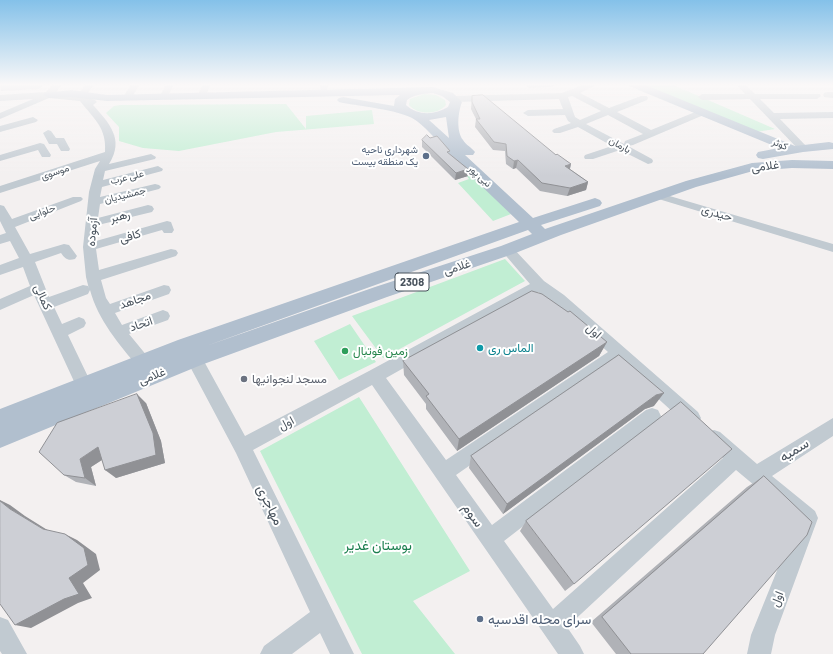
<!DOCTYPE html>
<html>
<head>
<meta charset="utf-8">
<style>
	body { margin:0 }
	canvas { display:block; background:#f3f0f0 }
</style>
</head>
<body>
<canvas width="833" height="654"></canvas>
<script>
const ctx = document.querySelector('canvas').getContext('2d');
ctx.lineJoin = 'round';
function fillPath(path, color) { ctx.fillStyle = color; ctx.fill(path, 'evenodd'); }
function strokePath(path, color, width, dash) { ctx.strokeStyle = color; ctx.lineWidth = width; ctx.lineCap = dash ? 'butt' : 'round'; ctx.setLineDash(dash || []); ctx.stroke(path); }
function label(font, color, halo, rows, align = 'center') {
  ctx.font = font + ' Barlow,Vazirmatn,sans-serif'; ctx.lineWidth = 4; ctx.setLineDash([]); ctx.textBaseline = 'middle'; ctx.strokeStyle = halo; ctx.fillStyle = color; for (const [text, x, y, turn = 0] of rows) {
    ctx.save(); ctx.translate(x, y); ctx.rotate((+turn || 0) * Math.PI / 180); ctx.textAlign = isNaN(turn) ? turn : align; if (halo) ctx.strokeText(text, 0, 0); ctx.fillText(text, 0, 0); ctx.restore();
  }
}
fillPath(new Path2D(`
	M639 84H671L775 129 756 132Z
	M424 94 436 95 445 100 446 105C438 115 417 115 409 105L410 99Z
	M286 104 306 129V116L372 110 374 124 276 132 179 151 143 148 119 141V127L106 113 114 106 121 105Z
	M467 165 511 214 493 221 458 183 469 179 461 168Z
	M505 259 525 281 383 358 352 316Z
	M350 324 376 362 339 380 314 341Z
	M359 397 470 571 413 601 455 654H362L260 451Z`), '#c1eed3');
fillPath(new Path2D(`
	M0 84H42L43 86 39 89 1 91Z
	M53 84H62L55 94 79 95 95 100 97 102 93 105C109 123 125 139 109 164L151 154 156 157 155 159 105 171 103 180 158 166 163 169 162 171 102 187 100 197 155 184 159 185 161 187 159 189 100 204 98 218 148 205 152 206 154 209 152 212 98 225 96 241 167 221 171 222 174 230 172 233H164L162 230 96 249 99 270 171 249 176 250 178 253 176 256 101 280 106 298 110 304 164 285 169 286 171 290 169 294 115 313 122 325 163 310 168 312 170 316 168 320 129 334 152 362 150 367 144 369 138 367C119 344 98 320 90 290L88 294 54 307 62 324 79 317 84 319 86 323 84 327 68 335 92 385 90 390 84 392 78 390 34 295 0 310V299L30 286 23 267 0 275V265L19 258 10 241 0 244V235L6 233 0 221V205L4 206 12 219 73 197H81L83 199 81 201 15 227 30 254 64 244 69 245 77 256 75 259C68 261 65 259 61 253L35 262 49 297 83 285 88 286 89 289 86 277 83 247 89 192 95 169 100 161 0 193V186L105 152C107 128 94 119 80 101L49 98 0 119V113L33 99 0 101V95L46 92Z
	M86 84H95L86 95H80L79 93Z
	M131 84H140L130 100H124L123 98Z
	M166 84H174L167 98 164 99 160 96Z
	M203 84H211L206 95 202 98 198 95Z
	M320 84H328L327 94H321Z
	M526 84H555L551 87 530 88 527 87Z
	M585 84H598L580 93 609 108 641 96H647L648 98 647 100 617 112 651 130 700 110 703 109 708 112 706 114 633 145 628 146 652 159 653 161 652 163 648 164 620 150 593 159H585L584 157 585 155 612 146 578 127 560 133H554L552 131 554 129 571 123 568 121 565 115 528 116 523 113 528 110 563 109 559 99 454 102 450 99 454 96 562 93ZM572 96 601 111 580 120 575 117 568 97ZM608 115 643 134 625 141 624 144 586 124Z
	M736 84H745L755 94H820L821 96 817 99H760L774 113 833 112V118L780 119 808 148 803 151 799 150 750 99 702 100 698 97 702 94H745Z
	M827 92H833V98L824 97 823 95 824 93Z
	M33 117 38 120 36 122 0 132V126Z
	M48 130 51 131 56 138H64L70 149 69 151H61L57 144H49L43 133Z
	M40 143 44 144 51 155 50 157H42L38 150 0 161V155Z
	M656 192 833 244V252L652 197 650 195 652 193Z
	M507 246 512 247 544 281 564 295 698 412 701 418 698 424 692 426 686 424 618 362 456 475 492 525 646 410 652 408 658 410 661 416 658 422 504 541 553 609 723 458 708 444 705 438 708 432 714 430 720 432 757 464 833 418V436L772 476 815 511 818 518 775 635 771 654H747L751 635 797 521 736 470 567 627 580 646 584 654H558L372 385 253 450 354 654H330L320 633 292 654H260L264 646 310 612 236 453 186 359 188 354 194 352 200 354 245 436 369 371 530 284 501 250 502 247ZM538 292 554 303 608 352 446 460 386 378Z
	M0 617 8 620 27 654H2L0 651Z`), '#c1cad1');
fillPath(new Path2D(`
	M628 84H643L795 146 829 142 833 143V149L803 152 763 159 758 158 756 155 758 152 779 148 629 86Z
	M433 87 453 93 462 102C458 112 456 131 463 140 466 145 471 147 475 152L473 155H465L533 218 595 198 600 200 602 203 600 206 541 225 545 229 686 181 752 163 792 160 833 161V169L792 168 753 171 696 187 561 235 513 254 387 297 201 365 0 448V409L178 340 519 222 447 153C440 143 423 124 412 118 397 110 361 106 343 103L339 102 337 100 339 98 343 97 394 106 395 99 400 95 107 101 71 97 49 98 43 95 45 93 71 90 107 95ZM433 93 442 96 450 102 448 107C435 115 418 116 406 105L407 100C415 94 423 94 433 93ZM446 117 449 138 429 120ZM528 230 532 234 501 246 375 287 206 346Z`), '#b1bfce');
fillPath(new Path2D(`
	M472 96 556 155 571 164 570 169 588 182 586 190 567 196 540 191 516 168 513 169 506 164 505 151 493 150 475 127 476 119 471 109Z
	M422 140 450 154 468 169V176L455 180 422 147Z
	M607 342 599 356 457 451 426 409V404L404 375 403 361Z
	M619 355 654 406 645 409 503 514 469 468 471 456Z
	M146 403 161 441 165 463 116 478 102 460 91 467 96 486 76 482 64 475Z
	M764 476 703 654H616L591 622 747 487Z
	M526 521 574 584 565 591 520 531Z`), '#b0b2b7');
fillPath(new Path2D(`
	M518 160 516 168 513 169 514 161Z
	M571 164 569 172 565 166Z
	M468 169V176L455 180 456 173Z
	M588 182 586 190 567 196 570 188Z
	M607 342 599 356 457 451 459 439Z
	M664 393 654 406 645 409 503 514 507 504 656 395Z
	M137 394 146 403 161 441 165 463 116 478 105 470Z
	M98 447 108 456 91 467 96 486 85 478 80 459Z
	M0 500 10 505 25 516 57 536 43 529 10 509 0 501Z
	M65 534 77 540 96 554 100 570 83 583 92 598 78 603 31 628 15 625 69 578Z`), '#909195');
const building = new Path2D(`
	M483 95 556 155 557 154 571 164 565 166 588 182 570 188 542 183 518 160 514 161 507 156 506 144 494 142 476 119H480L472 102V96Z
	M427 135 430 138 437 136 450 151 447 152 468 169 456 173 422 140Z
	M532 291 542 294 568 312 570 311 607 342 459 439 426 396 429 394 403 361Z
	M619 355 664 393 656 395 507 504 471 456Z
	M137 394 153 433 156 455 105 470 98 447 80 459 85 478 64 475 39 452 57 423Z
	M681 402 732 449 574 584 526 521Z
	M764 476 812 522 807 535 703 654H631L602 617Z
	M0 501 10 509 43 529 65 534 84 548 88 565 69 578 79 594 64 599 15 625 0 604Z`);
fillPath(building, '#cdcfd5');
strokePath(building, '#909195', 1);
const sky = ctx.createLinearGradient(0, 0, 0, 176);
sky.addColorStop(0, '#84c1e9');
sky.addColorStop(0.48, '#faf8f8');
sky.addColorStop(1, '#faf8f800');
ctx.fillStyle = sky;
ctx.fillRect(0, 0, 833, 176);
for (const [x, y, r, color] of [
	[426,156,4,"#5c6f8a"],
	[480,348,4,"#0f9aa8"],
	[345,351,4,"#2e9e5b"],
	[244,379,4,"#6b7280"],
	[480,619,4,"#5c6f8a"]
]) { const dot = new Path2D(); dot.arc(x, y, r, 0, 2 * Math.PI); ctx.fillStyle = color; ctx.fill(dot); strokePath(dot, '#fff', 1.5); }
label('10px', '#49535d', '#fff', [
	["کوثر",780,144,22],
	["بارمان",620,145,29],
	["موسوی",55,172,-18],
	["نبی پور",480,176,43],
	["علی عرب",127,177,-14],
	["جمشیدیان",125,195,-14],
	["حلوایی",42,212,-20]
]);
label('10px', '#4e5e75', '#fff', [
	["شهرداری ناحیه",418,150],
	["یک منطقه بیست",418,162]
], 'right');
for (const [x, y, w] of [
	[412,282,34]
]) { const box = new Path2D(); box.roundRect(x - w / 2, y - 9, w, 18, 3); ctx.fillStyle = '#fff'; ctx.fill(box); strokePath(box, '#49535d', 1); }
label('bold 11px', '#49535d', null, [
	["2308",412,282]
]);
label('12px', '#49535d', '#fff', [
	["غلامی",765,166,-7],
	["حیدری",717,213,17],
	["رهبر",120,216,-14],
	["آزموده",92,232,-85],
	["کافی",130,236,-16],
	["غلامی",457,267,-18],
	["کمالی",43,297,65],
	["مجاهد",135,300,-19],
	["اتحاد",141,324,-19],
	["اول",594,331,42],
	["غلامی",152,376,-21],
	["اول",286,423,-28],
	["اول",777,599,-69]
]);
label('12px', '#0d838f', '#fff', [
	["الماس ری",488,348]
], 'left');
label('12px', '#27864d', '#fff', [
	["زمین فوتبال",353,351]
], 'left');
label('12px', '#5b616d', '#fff', [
	["مسجد لنجوانیها",252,379]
], 'left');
label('14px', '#49535d', '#fff', [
	["سمیه",794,450,-32],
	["مهاجری",270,505,64],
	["سوم",473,515,54]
]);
label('14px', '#1a7e4e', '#fff', [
	["بوستان غدیر",378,545]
]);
label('14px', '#4e5e75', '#fff', [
	["سرای محله اقدسیه",488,619]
], 'left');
</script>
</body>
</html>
